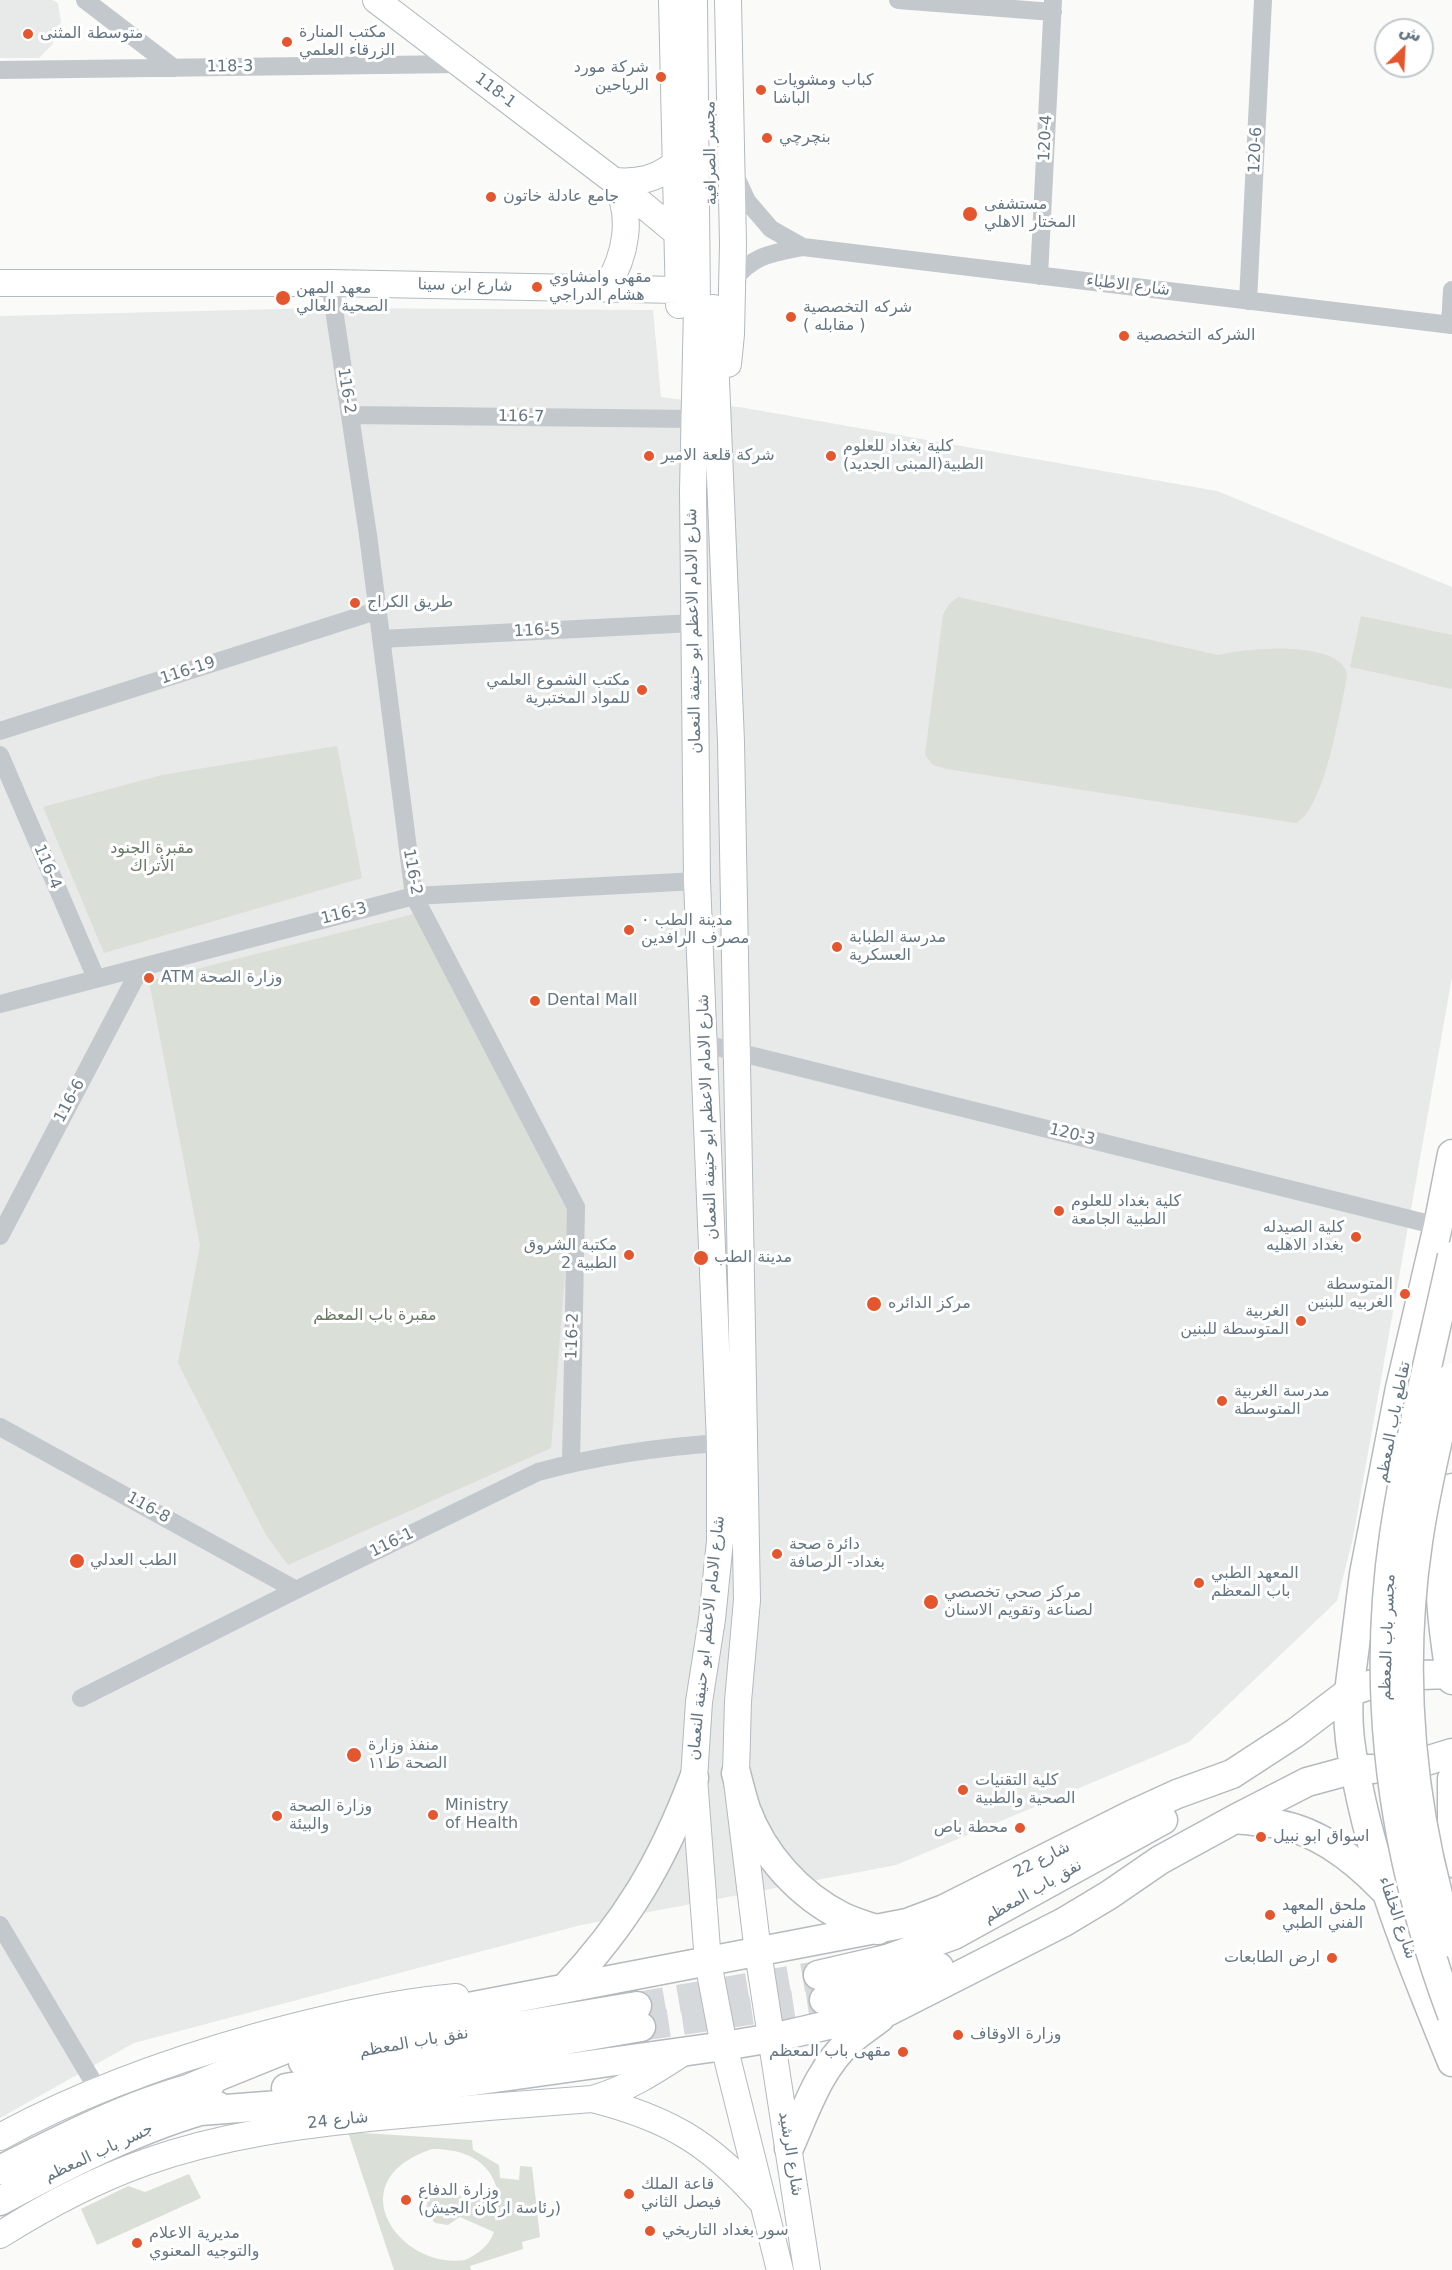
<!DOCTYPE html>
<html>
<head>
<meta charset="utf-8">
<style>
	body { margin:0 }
	#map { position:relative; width:1452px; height:2270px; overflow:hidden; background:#fafaf8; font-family:"DejaVu Sans","Noto Sans Arabic",sans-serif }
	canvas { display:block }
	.north { position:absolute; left:1374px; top:18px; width:60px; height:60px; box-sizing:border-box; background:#fff; border:2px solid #c1c8cd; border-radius:50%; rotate:24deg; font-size:16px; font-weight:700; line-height:24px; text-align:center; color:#657683 }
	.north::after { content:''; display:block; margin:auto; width:21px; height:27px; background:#e4572e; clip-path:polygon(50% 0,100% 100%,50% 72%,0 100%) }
</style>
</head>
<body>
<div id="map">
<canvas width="1452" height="2270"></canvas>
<div class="north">ش</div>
</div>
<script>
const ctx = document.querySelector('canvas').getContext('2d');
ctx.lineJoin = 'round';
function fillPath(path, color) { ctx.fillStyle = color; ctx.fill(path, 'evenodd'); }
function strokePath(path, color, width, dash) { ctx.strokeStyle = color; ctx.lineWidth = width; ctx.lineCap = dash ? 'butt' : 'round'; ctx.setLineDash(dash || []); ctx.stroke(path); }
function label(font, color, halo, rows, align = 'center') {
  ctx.font = font + ' "DejaVu Sans","Noto Sans Arabic",sans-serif'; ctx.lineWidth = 6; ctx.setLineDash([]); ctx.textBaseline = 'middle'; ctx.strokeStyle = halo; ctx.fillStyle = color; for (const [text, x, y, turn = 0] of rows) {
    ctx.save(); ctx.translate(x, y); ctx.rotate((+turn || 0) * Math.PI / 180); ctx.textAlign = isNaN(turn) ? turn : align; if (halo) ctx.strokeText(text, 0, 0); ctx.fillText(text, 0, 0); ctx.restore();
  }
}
fillPath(new Path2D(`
	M0 0H53L58 3 61 22 52 45 39 58H0Z
	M319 308 653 310 661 397 745 408 1217 491 1452 587V977L1353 1538 1337 1601 1189 1742 896 1865 581 1925 134 2043 0 2118V316Z`), '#e8e9e9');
fillPath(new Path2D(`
	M958 597 1218 655C1243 648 1347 639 1347 677 1340 709 1325 808 1296 823L947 769 933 765 925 755 943 615 949 604Z
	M1361 616 1452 635V689L1350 667Z
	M337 746 362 878 104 953 43 807 162 775Z
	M414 914 570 1213 551 1448 288 1565 266 1535 178 1363 200 1245 149 981Z
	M348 2132 472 2140 473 2150 499 2165 500 2178 519 2180 520 2166 532 2167 540 2237 522 2242 523 2249 470 2266 471 2270H394ZM432 2149C463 2149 490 2159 498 2192L463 2200C451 2178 423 2189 427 2213L435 2223 448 2225 460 2217 494 2232C489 2246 478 2254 465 2260 400 2270 336 2181 432 2149Z
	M189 2174 201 2198 97 2245 81 2209 128 2186 145 2192Z`), '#dadfd7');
strokePath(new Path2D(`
	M637 2006 818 1975
	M641 2027 824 2000`), '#d5d9db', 28, [28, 14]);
const secondary = new Path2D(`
	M376 0 614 181 677 233
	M672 0 679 305
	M694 0 697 306 693 491 697 881 720 1443V1541L712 1619 699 1702 694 1778 708 1962 724 2046 780 2270
	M614 181C639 183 656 179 675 164
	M0 283H330L678 290
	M606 288C626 256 634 216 615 182
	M713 308 731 742 747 1600 738 1701 736 1773 758 1952 807 2270
	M728 364 731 334 733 244 728 0
	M592 2099C667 2118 709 2142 760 2200
	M0 2137C80 2093 167 2062 255 2037 321 2019 388 2003 456 1997
	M0 2235C46 2206 95 2180 146 2162 222 2135 300 2125 379 2117 450 2110 521 2104 592 2099 626 2090 655 2071 684 2052`);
const primary = new Path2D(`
	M1452 1488C1445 1523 1440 1560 1441 1595 1442 1622 1446 1648 1450 1674H1452
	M1421 1675 1450 1674 1452 1680
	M1426 1761 1452 1753
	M1373 1769H1355C1349 1743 1347 1719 1349 1692L1373 1684
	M736 1773C739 1784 742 1797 746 1809 763 1855 799 1895 843 1917 854 1922 867 1926 878 1930
	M1452 1779V1836
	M1235 1819C1249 1821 1263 1821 1277 1824 1319 1831 1354 1859 1383 1889
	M1441 1854 1452 1863
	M818 1975 887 1959 954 1935 1163 1820
	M564 1989C626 1923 662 1863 694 1778
	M824 2000 886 1987 939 1967
	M303 2062 637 2006
	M192 2087 286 2049 432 2014 907 1923 944 1909 1131 1815 1177 1794 1232 1774 1295 1733 1349 1692 1364 1574 1400 1388 1438 1226 1452 1154
	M286 2088 641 2027
	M200 2111 331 2101 724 2046 772 2038 889 2011 1064 1922 1109 1895 1160 1860 1235 1819 1307 1782 1355 1769C1373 1871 1413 1967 1452 2062
	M789 2148C806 2110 819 2068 851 2040 860 2032 871 2025 880 2018
	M0 2170C67 2136 137 2100 211 2083
	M0 2201C69 2164 141 2126 218 2106`);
strokePath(secondary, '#b3babf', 28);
strokePath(primary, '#b5babe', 31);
strokePath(new Path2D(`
	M85 0 174 68
	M898 0 1053 12
	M0 70 459 64
	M735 175 747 201 771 229 803 247
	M1039 276 1053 0
	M732 282C752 255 772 253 803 247L1452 325
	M330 283 368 535 414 896 576 1207 571 1463
	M1248 301 1263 0
	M1450 325 1452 290
	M350 415 693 419
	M381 639 694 623
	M0 731 376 611
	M0 755 96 978
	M0 1004 414 896 697 881
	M705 1044 1438 1226
	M0 1236 141 967
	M0 1427 296 1590
	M81 1698 296 1590 538 1472C597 1456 659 1447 720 1443
	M0 1925 98 2090`), '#c3c8cc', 18);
strokePath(secondary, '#fff', 26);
strokePath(primary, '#fff', 28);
const primaryBridge = new Path2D(`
	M1452 1256C1432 1348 1408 1441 1394 1535 1370 1699 1394 1861 1452 2015
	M1452 1377C1440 1432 1426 1486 1418 1542 1398 1676 1411 1814 1452 1943`);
strokePath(primaryBridge, '#b5babe', 31, []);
strokePath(primaryBridge, '#fff', 28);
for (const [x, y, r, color] of [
	[28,34,6,"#e4572e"],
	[287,42,6,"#e4572e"],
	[661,77,6,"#e4572e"],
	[761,90,6,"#e4572e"],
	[767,138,6,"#e4572e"],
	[491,197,6,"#e4572e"],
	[970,214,8,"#e4572e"],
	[537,287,6,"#e4572e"],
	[283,298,8,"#e4572e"],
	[791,317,6,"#e4572e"],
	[1124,336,6,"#e4572e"],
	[649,456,6,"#e4572e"],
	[831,456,6,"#e4572e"],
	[355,603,6,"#e4572e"],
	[642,690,6,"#e4572e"],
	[629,930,6,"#e4572e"],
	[837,947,6,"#e4572e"],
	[149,978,6,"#e4572e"],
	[535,1001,6,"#e4572e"],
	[1059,1211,6,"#e4572e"],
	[1356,1237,6,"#e4572e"],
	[629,1255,6,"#e4572e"],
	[701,1258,8,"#e4572e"],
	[1405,1294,6,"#e4572e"],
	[874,1304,8,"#e4572e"],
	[1301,1321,6,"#e4572e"],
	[1222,1401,6,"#e4572e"],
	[777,1554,6,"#e4572e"],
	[77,1561,8,"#e4572e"],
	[1199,1583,6,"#e4572e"],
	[931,1602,8,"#e4572e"],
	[354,1755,8,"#e4572e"],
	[963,1790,6,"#e4572e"],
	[433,1815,6,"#e4572e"],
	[277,1816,6,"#e4572e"],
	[1020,1828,6,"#e4572e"],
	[1261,1837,6,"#e4572e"],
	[1270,1915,6,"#e4572e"],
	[1332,1958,6,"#e4572e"],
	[958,2035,6,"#e4572e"],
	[903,2052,6,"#e4572e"],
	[629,2194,6,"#e4572e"],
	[406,2200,6,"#e4572e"],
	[650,2231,6,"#e4572e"],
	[137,2243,6,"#e4572e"]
]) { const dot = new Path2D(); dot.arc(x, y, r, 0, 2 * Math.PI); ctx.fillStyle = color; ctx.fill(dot); strokePath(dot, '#fff', 2); }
label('16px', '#657683', '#fff', [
	["مكتب المنارة",299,33],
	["الزرقاء العلمي",299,51],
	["متوسطة المثنى",40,34],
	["شركة مورد",649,68,"right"],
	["الرياحين",649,86,"right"],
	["كباب ومشويات",773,81],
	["الباشا",773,99],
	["بنچرچي",779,138],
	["جامع عادلة خاتون",503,197],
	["مستشفى",984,205],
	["المختار الاهلي",984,223],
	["مقهى وامشاوي",549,278],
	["هشام الدراجي",549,296],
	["معهد المهن",296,289],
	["الصحية العالي",296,307],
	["شركه التخصصية",803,308],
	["( مقابله )",803,326],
	["الشركه التخصصية",1136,336],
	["كلية بغداد للعلوم",843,447],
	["الطبية(المبنى الجديد)",843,465],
	["شركة قلعة الامير",661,456],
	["طريق الكراج",367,603],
	["مكتب الشموع العلمي",630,681,"right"],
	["للمواد المختبرية",630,699,"right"],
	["مدينة الطب ٠",641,921],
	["مصرف الرافدين",641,939],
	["مدرسة الطبابة",849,938],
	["العسكرية",849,956],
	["ATM وزارة الصحة",161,978],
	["Dental Mall",547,1001],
	["كلية بغداد للعلوم",1071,1202],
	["الطبية الجامعة",1071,1220],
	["كلية الصيدله",1344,1228,"right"],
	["بغداد الاهليه",1344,1246,"right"],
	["مكتبة الشروق",617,1246,"right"],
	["الطبية 2",617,1264,"right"],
	["مدينة الطب",714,1258],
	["المتوسطة",1393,1285,"right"],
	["الغربيه للبنين",1393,1303,"right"],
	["مركز الدائره",888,1304],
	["الغربية",1289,1312,"right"],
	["المتوسطة للبنين",1289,1330,"right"],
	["مدرسة الغربية",1234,1392],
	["المتوسطة",1234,1410],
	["دائرة صحة",789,1545],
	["بغداد- الرصافة",789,1563],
	["الطب العدلي",90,1561],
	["المعهد الطبي",1211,1574],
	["باب المعظم",1211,1592],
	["مركز صحي تخصصي",944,1593],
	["لصناعة وتقويم الاسنان",944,1611],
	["منفذ وزارة",368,1746],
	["الصحة ط١١",368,1764],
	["كلية التقنيات",975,1781],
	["الصحية والطبية",975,1799],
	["Ministry",445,1806],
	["of Health",445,1824],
	["وزارة الصحة",289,1807],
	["والبيئة",289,1825],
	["محطة باص",1008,1828,"right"],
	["اسواق ابو نبيل",1273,1837],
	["ملحق المعهد",1282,1906],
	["الفني الطبي",1282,1924],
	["ارض الطابعات",1320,1958,"right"],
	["وزارة الاوقاف",970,2035],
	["مقهى باب المعظم",891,2052,"right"],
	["قاعة الملك",641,2185],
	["فيصل الثاني",641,2203],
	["وزارة الدفاع",418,2191],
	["(رئاسة اركان الجيش)",418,2209],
	["سور بغداد التاريخي",662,2231],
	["مديرية الاعلام",149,2234],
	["والتوجيه المعنوي",149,2252]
], 'left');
label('16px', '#657683', '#fff', [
	["118-3",230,67,-1],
	["118-1",495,91,37],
	["120-4",1046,138,-87],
	["120-6",1256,150,-87],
	["مجسر الصرافية",711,153,-91],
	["شارع ابن سينا",465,286,1],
	["شارع الاطباء",1128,286,7],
	["116-2",346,391,81],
	["116-7",521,417,1],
	["116-5",537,631,-3],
	["شارع الامام الاعظم ابو حنيفة النعمان",694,631,-91],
	["116-19",188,671,-18],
	["116-4",47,867,67],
	["116-2",412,872,80],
	["116-3",344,914,-14],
	["116-6",70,1101,-62],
	["شارع الامام الاعظم ابو حنيفة النعمان",708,1117,-92],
	["120-3",1072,1135,14],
	["116-2",573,1336,-88],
	["تقاطع باب المعظم",1394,1422,-79],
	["116-8",148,1508,29],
	["116-1",392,1543,-26],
	["مجسر باب المعظم",1388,1637,-88],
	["شارع الامام الاعظم ابو حنيفة النعمان",707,1638,-84],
	["شارع 22",1042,1860,-27],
	["نفق باب المعظم",1033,1892,-30],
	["شارع الخلفاء",1397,1918,71],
	["نفق باب المعظم",414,2043,-10],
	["شارع 24",338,2121,-6],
	["جسر باب المعظم",99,2153,-25],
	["شارع الرشيد",790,2154,81]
]);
label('16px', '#687a64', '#fff', [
	["مقبرة الجنود",152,849],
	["الأتراك",152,867],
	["مقبرة باب المعظم",375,1316]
]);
</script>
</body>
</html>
